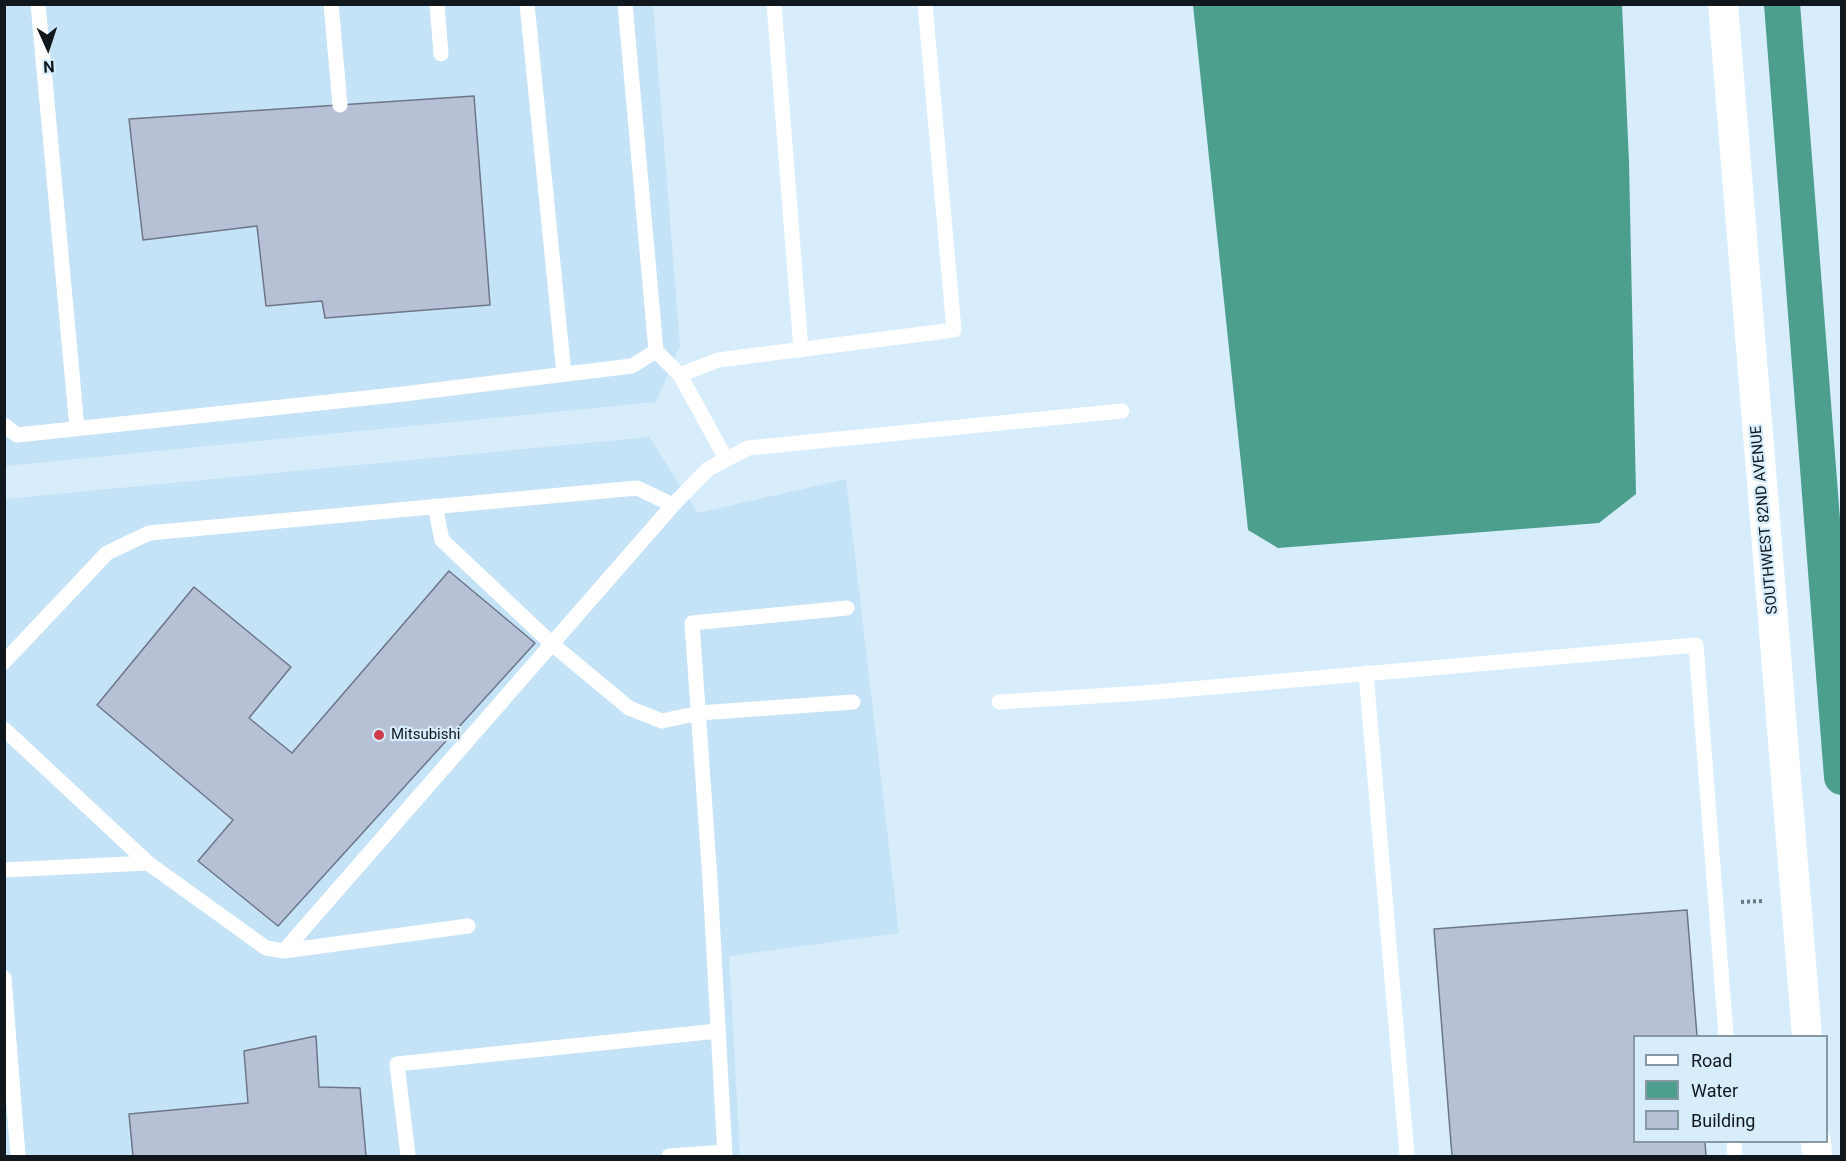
<!DOCTYPE html>
<html>
<head>
<meta charset="utf-8">
<style>
	body { margin:0 }
	#map { position:relative; width:1846px; height:1161px; overflow:hidden; background:#d7edfc; font-family:Roboto,sans-serif }
	canvas { display:block }
	.frame { position:absolute; inset:0; border:6px solid #10181d; pointer-events:none }
	.legend { position:absolute; left:1633px; top:1035px; width:195px; height:108px; box-sizing:border-box; background:#d7edfc; border:2px solid #8798a3; margin:0; padding:8px 10px; list-style:none; font-size:18px; color:#10181d }
	.legend li { display:flex; align-items:center; gap:12px; height:30px }
	.legend b { width:30px; border:2px solid #8798a3 }
	.north { position:absolute; left:18px; top:18px; width:60px; height:60px; -webkit-text-stroke:4px #d7edfc; paint-order:stroke; rotate:177deg; font-size:16px; font-weight:700; line-height:24px; text-align:center; color:#10181d }
	.north::after { content:''; display:block; margin:auto; width:21px; height:27px; background:#10181d; clip-path:polygon(50% 0,100% 100%,50% 72%,0 100%) }
</style>
</head>
<body>
<div id="map">
<canvas width="1846" height="1161"></canvas>
<div class="frame"></div>
<ul class="legend">
<li><b style="height:8px;background:#fff"></b>Road</li>
<li><b style="height:16px;background:#4c9f8d"></b>Water</li>
<li><b style="height:16px;background:#b7c1d5"></b>Building</li>
</ul>
<div class="north">N</div>
</div>
<script>
const ctx = document.querySelector('canvas').getContext('2d');
ctx.lineJoin = 'round';
function fillPath(path, color) { ctx.fillStyle = color; ctx.fill(path, 'evenodd'); }
function strokePath(path, color, width, dash) { ctx.strokeStyle = color; ctx.lineWidth = width; ctx.lineCap = dash ? 'butt' : 'round'; ctx.setLineDash(dash || []); ctx.stroke(path); }
function label(font, color, halo, rows, align = 'center') {
  ctx.font = font + ' Roboto,sans-serif'; ctx.lineWidth = 4.5; ctx.setLineDash([]); ctx.textBaseline = 'middle'; ctx.strokeStyle = halo; ctx.fillStyle = color; for (const [text, x, y, turn = 0] of rows) {
    ctx.save(); ctx.translate(x, y); ctx.rotate((+turn || 0) * Math.PI / 180); ctx.textAlign = isNaN(turn) ? turn : align; if (halo) ctx.strokeText(text, 0, 0); ctx.fillText(text, 0, 0); ctx.restore();
  }
}
fillPath(new Path2D(`
	M5 5H653L680 346 656 402 5 466Z
	M649 437 698 513 846 479 899 933 729 956 740 1156H5V499Z`), '#c5e3f6');
fillPath(new Path2D(`
	M1193 5H1622L1629 162 1636 494 1599 523 1278 548 1248 530Z`), '#4c9f8d');
strokePath(new Path2D(`
	M1782 4 1842 777`), '#4c9f8d', 36);
const building = new Path2D(`
	M474 96 490 305 325 318 322 301 266 306 257 226 143 240 129 119Z
	M449 571 535 643 278 926 198 861 233 820 97 705 194 587 291 667 249 718 292 753Z
	M1687 910 1697 1036H1634V1142H1705L1706 1156H1452L1434 929Z
	M316 1036 319 1087 360 1088 366 1156H133L129 1114 248 1103 244 1051Z`);
fillPath(building, '#b7c1d5');
strokePath(building, '#6d7689', 1.5);
strokePath(new Path2D(`
	M1741 902 1763 901`), '#6a7882', 4, [3, 3]);
strokePath(new Path2D(`
	M38 4 77 428
	M331 4 340 105
	M437 4 441 54
	M527 4 564 374
	M625 4 656 351 680 375
	M774 4 801 350
	M4 425 17 435 395 395 632 366 656 351
	M726 459 680 375 718 360 954 330 925 4
	M435 506 442 540 552 644 629 708 662 721 699 713 853 702
	M4 662 107 553 149 533 637 488 673 505
	M1366 673 1407 1156
	M999 702 1144 693 1696 645 1726 1036
	M4 729 148 863
	M4 870 148 863 266 948 284 951 468 926
	M284 951 673 505 708 469 748 448 1122 411
	M4 978 18 1156
	M1734 1142 1735 1156
	M408 1156 397 1064 718 1031
	M669 1156 725 1152
	M725 1156 710 880 692 623 847 608`), '#fff', 15);
strokePath(new Path2D(`
	M1723 4 1807 1036
	M1816 1142 1817 1156`), '#fff', 30);
for (const [x, y, r, color] of [
	[379,735,6,"#cd3c4a"]
]) { const dot = new Path2D(); dot.arc(x, y, r, 0, 2 * Math.PI); ctx.fillStyle = color; ctx.fill(dot); strokePath(dot, '#d7edfc', 2); }
label('15px', '#10181d', '#d7edfc', [
	["SOUTHWEST 82ND AVENUE",1765,520,-95]
]);
label('15px', '#10181d', '#d7edfc', [
	["Mitsubishi",391,735]
], 'left');
</script>
</body>
</html>
